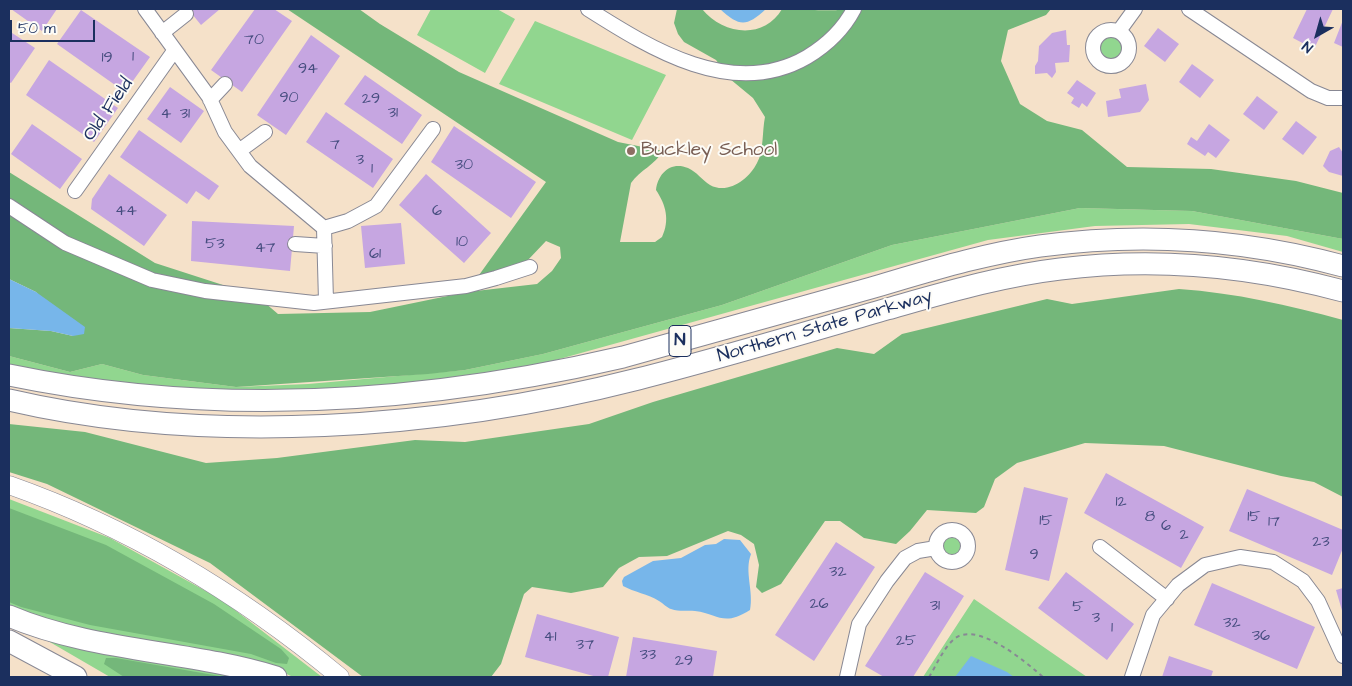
<!DOCTYPE html>
<html>
<head>
<meta charset="utf-8">
<style>
	body { margin:0 }
	#map { position:relative; width:1352px; height:686px; overflow:hidden; background:#f5e1c9; font-family:"Architects Daughter",sans-serif }
	canvas { display:block }
	.frame { position:absolute; inset:0; border:10px solid #1b2f5e; pointer-events:none }
	.north { position:absolute; left:1292px; top:10px; width:50px; height:50px; -webkit-text-stroke:4px #fdfcf7; paint-order:stroke; rotate:218deg; font-size:14px; font-weight:700; line-height:20px; text-align:center; color:#1b2f5e }
	.north::after { content:''; display:block; margin:auto; width:18px; height:22px; background:#1b2f5e; clip-path:polygon(50% 0,100% 100%,50% 72%,0 100%) }
	.scale { position:absolute; left:10px; top:20px; width:85px; height:22px; box-sizing:border-box; border:2px solid #1b2f5e; border-top:0; padding-left:6px; font-size:15px; line-height:18px; white-space:nowrap; color:#1b2f5e; -webkit-text-stroke:4px #fdfcf7; paint-order:stroke }
</style>
</head>
<body>
<div id="map">
<canvas width="1352" height="686"></canvas>
<div class="frame"></div>
<div class="north">N</div>
<div class="scale">50 m</div>
</div>
<script>
const ctx = document.querySelector('canvas').getContext('2d');
ctx.lineJoin = 'round';
function fillPath(path, color) { ctx.fillStyle = color; ctx.fill(path, 'evenodd'); }
function strokePath(path, color, width, dash) { ctx.strokeStyle = color; ctx.lineWidth = width; ctx.lineCap = dash ? 'butt' : 'round'; ctx.setLineDash(dash || []); ctx.stroke(path); }
function label(font, color, halo, rows, align = 'center') {
  ctx.font = font + ' "Architects Daughter",sans-serif'; ctx.lineWidth = 4; ctx.setLineDash([]); ctx.textBaseline = 'middle'; ctx.strokeStyle = halo; ctx.fillStyle = color; for (const [text, x, y, turn = 0] of rows) {
    ctx.save(); ctx.translate(x, y); ctx.rotate((+turn || 0) * Math.PI / 180); ctx.textAlign = isNaN(turn) ? turn : align; if (halo) ctx.strokeText(text, 0, 0); ctx.fillText(text, 0, 0); ctx.restore();
  }
}
fillPath(new Path2D(`
	M431 9H497L515 19 485 73 417 35Z
	M535 21 666 75 632 140 499 84Z
	M1093 48a18 18 0 1 1 36 0a18 18 0 1 1-36 0Z
	M1080 208 1192 211 1343 239V252L1287 236 1189 224 1095 226 988 240 545 363 452 380 329 392 138 388 9 367V356L70 372 102 364 143 375 236 387 308 384 465 370 543 354 722 305 892 245Z
	M9 499 110 538 222 600 322 677H293L270 666 94 634 9 609Z
	M937 546a16 16 0 1 1 32 0a16 16 0 1 1-32 0Z
	M974 599 1087 677H923Z
	M36 634 245 677H110Z`), '#91d68f');
fillPath(new Path2D(`
	M287 9H359L380 24 459 72 618 142 663 151C655 165 640 170 631 183L620 242H655L662 237C670 220 666 205 656 190 658 173 671 161 688 168 697 172 702 180 710 185 728 195 749 179 757 163 764 151 762 131 765 117L753 98 730 79 716 60 684 42 678 34 674 23 677 9H702C723 35 764 40 782 9 794 9 837 12 844 9H1051L1046 15 1008 30 1001 61 1020 104 1047 121 1082 130 1127 167 1211 169 1296 181 1343 193V239L1192 211 1080 208 892 245 722 305 543 354 465 370 428 374 236 387 143 375 102 364 70 372 9 356V328L51 331 73 336 36 292 9 279V172L155 263 257 296 278 314 370 312 467 292 537 284 552 271 561 258 560 247 546 241 527 261 474 282 546 182Z
	M1179 289C1235 293 1289 305 1343 320V497L1314 482 1281 476 1164 446 1085 443 1017 463 995 479 984 507 976 513 927 510 910 531 896 544 864 538 840 521H825L781 584 762 593 756 587 759 565 754 544 741 535 728 531 667 556 639 557 619 568 603 587 571 593 532 587 524 594 501 664 491 677H363L210 563 47 484 9 472V424L85 432 206 463 277 458 415 440 465 442 589 424 653 402 837 348 874 354 902 334 1047 299 1072 304Z
	M9 508 106 545 214 604 281 649 289 658 287 664 276 663 251 654 90 625 21 607 9 602Z
	M106 658H116L225 677H124L104 664Z`), '#74b77a');
fillPath(new Path2D(`
	M720 9H766C746 27 740 27 720 9Z
	M9 279 36 292 85 327 84 334 73 336 51 331 9 328Z
	M724 539 740 540 751 554C744 572 754 591 750 610 723 627 719 614 695 611 687 610 680 612 671 609 667 608 663 603 659 601 648 594 634 592 623 586L622 581 624 577 653 561 681 558 705 545 716 544Z
	M971 656 1007 672 1014 677H955Z`), '#77b6ea');
fillPath(new Path2D(`
	M11 9H57L42 31Z
	M188 9H220L201 25Z
	M255 9H274L292 21 242 92 211 70Z
	M1307 9H1333L1314 49 1293 38Z
	M81 10 150 57 125 92 57 44Z
	M1343 20V47L1334 43Z
	M1158 28 1179 44 1165 62 1144 46Z
	M1066 30 1067 45H1070L1069 62 1055 63 1056 72 1052 78 1047 73 1035 74V66L1038 61 1039 46 1052 33Z
	M9 31 35 48 11 83 9 82Z
	M311 35 340 56 286 135 257 115Z
	M49 60 118 108 94 142 26 95Z
	M1192 64 1214 80 1200 98 1179 82Z
	M365 75 422 115 402 144 344 104Z
	M1077 80 1096 93 1087 107 1082 103 1079 108 1071 103 1074 98 1067 93Z
	M1146 84 1149 100 1140 112 1108 117 1106 101 1121 98 1119 89Z
	M170 87 204 111 181 143 147 119Z
	M1257 96 1278 112 1264 130 1243 114Z
	M326 112 393 159 373 188 306 142Z
	M1296 121 1317 137 1303 155 1282 139Z
	M32 124 82 159 60 189 11 154Z
	M1209 124 1230 140 1216 158 1208 152 1205 156 1187 144 1191 137 1197 141Z
	M454 126 536 182 511 218 431 162Z
	M139 130 219 186 209 200 196 191 187 204 120 157Z
	M1339 147 1343 153V176L1329 172 1323 166 1330 151Z
	M109 174 167 215 144 246 91 209 92 199Z
	M426 174 491 233 464 263 399 205Z
	M192 221 294 226 290 271 191 261Z
	M401 223 405 264 365 268 361 226Z
	M1106 473 1204 527 1181 568 1084 513Z
	M1024 487 1068 498 1049 581 1005 570Z
	M1247 489 1343 530V548L1332 575 1229 531Z
	M836 542 875 567 814 661 775 635Z
	M925 572 964 596 913 677H884L865 666Z
	M1066 572 1134 624 1107 660 1038 608Z
	M1212 583 1315 627 1297 669 1194 625Z
	M1343 588V614L1336 590Z
	M537 614 619 637 608 677H597L525 657Z
	M633 637 717 651 713 677H626Z
	M1169 656 1213 671 1211 677H1162Z`), '#c6a6e1');
const minor = new Path2D(`
	M145 9 209 97 225 132 250 166 324 228
	M588 9C651 49 733 100 807 57 827 45 843 30 854 9
	M1189 9 1311 91 1328 98H1343
	M1093 48a18 18 0 1 1 36 0a18 18 0 1 1-36 0Z
	M1119 31 1135 9
	M162 33 186 14
	M210 100 225 84
	M239 151 265 132
	M75 191 174 51
	M9 206 65 243 152 280 205 291 314 303 466 286 496 278 530 267
	M324 228 348 221 376 206 433 129
	M324 228 326 301
	M295 244 325 246
	M936 546a16 16 0 1 1 32 0a16 16 0 1 1-32 0Z
	M1100 547 1167 599
	M847 677 859 624 887 581 905 558 918 551 936 548
	M1132 677 1153 615 1178 585 1205 565 1240 557 1273 562 1303 581 1318 601 1343 656`);
const major = new Path2D(`
	M9 485C131 528 240 594 340 677`);
const highway = new Path2D(`
	M9 375C212 417 422 404 623 357 706 334 788 311 871 288 926 272 982 254 1040 246 1142 232 1244 239 1343 266
	M9 400C207 446 442 429 638 379 721 358 804 333 887 309 944 293 1001 276 1060 269 1155 257 1251 266 1343 291
	M9 616C94 652 189 650 276 677
	M9 641 76 677`);
strokePath(minor, '#888894', 16);
strokePath(major, '#888894', 19);
strokePath(highway, '#888894', 23);
strokePath(new Path2D(`
	M929 677C936 666 942 651 952 641 974 617 1027 663 1043 677`), '#888894', 2, [4, 4]);
strokePath(minor, '#fff', 14);
strokePath(major, '#fff', 18);
strokePath(highway, '#fff', 21);
for (const [x, y, r, color] of [
	[631,151,5,"#8d6e63"]
]) { const dot = new Path2D(); dot.arc(x, y, r, 0, 2 * Math.PI); ctx.fillStyle = color; ctx.fill(dot); strokePath(dot, '#fdfcf7', 2); }
label('16px', '#464d7f', null, [
	["70",254,41],
	["1",133,58],
	["19",107,59],
	["94",308,70],
	["90",289,99],
	["29",371,100],
	["31",393,114],
	["4",166,115],
	["31",185,115],
	["7",335,146],
	["3",360,161],
	["30",464,166],
	["1",372,170],
	["44",126,212],
	["6",437,212],
	["10",462,243],
	["53",215,245],
	["47",265,249],
	["61",375,255],
	["12",1121,503],
	["8",1150,518],
	["15",1254,518],
	["15",1046,522],
	["17",1274,523],
	["6",1166,527],
	["2",1184,536],
	["23",1321,543],
	["9",1034,556],
	["32",838,573],
	["26",819,605],
	["31",935,607],
	["5",1078,608],
	["3",1096,619],
	["32",1232,624],
	["1",1112,629],
	["36",1261,637],
	["41",550,638],
	["25",906,642],
	["37",585,646],
	["33",648,656],
	["29",684,662]
]);
for (const [x, y, w] of [
	[680,341,22]
]) { const box = new Path2D(); box.roundRect(x - w / 2, y - 15.5, w, 31, 4); ctx.fillStyle = '#fdfcf7'; ctx.fill(box); strokePath(box, '#1b2f5e', 1); }
label('bold 18px', '#1b2f5e', null, [
	["N",680,341]
]);
label('19px', '#1b2f5e', '#fdfcf7', [
	["Old Field",109,110,-55],
	["Northern State Parkway",825,327,-16]
]);
label('19px', '#785e54', '#fdfcf7', [
	["Buckley School",641,151]
], 'left');
</script>
</body>
</html>
